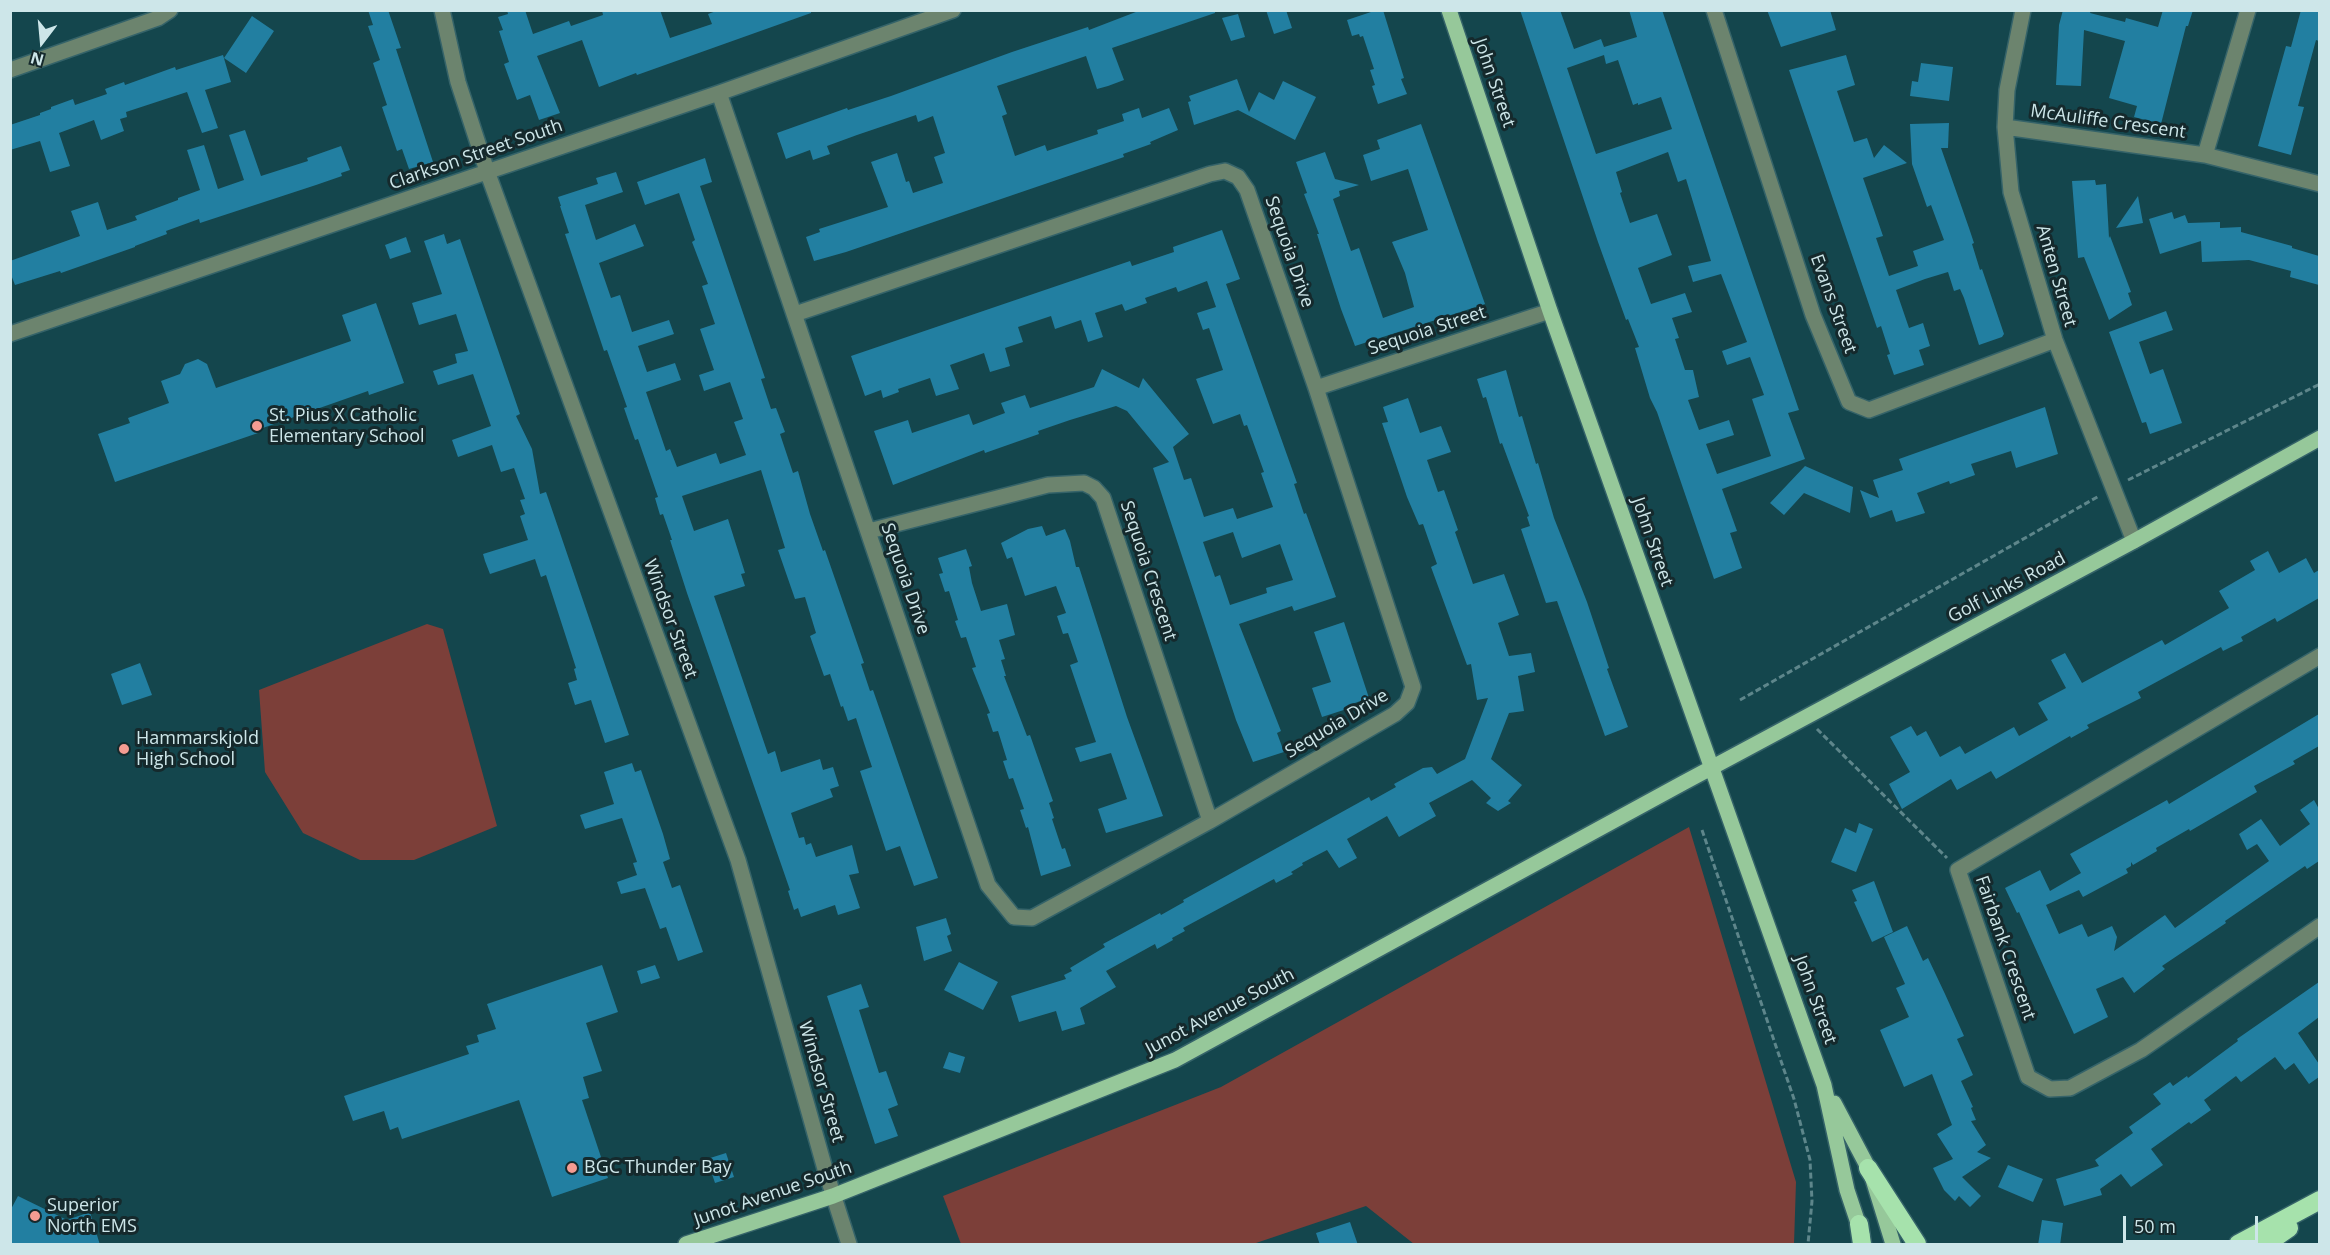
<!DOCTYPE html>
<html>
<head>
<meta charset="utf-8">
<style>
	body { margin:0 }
	#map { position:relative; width:2330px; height:1255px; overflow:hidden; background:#14464d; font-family:"Open Sans",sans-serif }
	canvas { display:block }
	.frame { position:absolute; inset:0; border:12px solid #cde6e9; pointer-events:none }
	.north { position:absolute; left:12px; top:12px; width:60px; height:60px; -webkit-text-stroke:4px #15292c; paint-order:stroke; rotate:196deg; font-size:16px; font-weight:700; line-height:24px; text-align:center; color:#cde6e9 }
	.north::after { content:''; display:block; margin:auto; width:21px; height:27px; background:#cde6e9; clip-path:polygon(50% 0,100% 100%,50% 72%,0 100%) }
	.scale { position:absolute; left:2123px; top:1216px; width:135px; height:27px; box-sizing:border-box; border:3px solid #cde6e9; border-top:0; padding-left:8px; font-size:18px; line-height:21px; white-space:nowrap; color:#cde6e9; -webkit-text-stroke:4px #15292c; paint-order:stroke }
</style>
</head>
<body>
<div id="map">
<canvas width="2330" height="1255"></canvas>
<div class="frame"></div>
<div class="north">N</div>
<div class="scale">50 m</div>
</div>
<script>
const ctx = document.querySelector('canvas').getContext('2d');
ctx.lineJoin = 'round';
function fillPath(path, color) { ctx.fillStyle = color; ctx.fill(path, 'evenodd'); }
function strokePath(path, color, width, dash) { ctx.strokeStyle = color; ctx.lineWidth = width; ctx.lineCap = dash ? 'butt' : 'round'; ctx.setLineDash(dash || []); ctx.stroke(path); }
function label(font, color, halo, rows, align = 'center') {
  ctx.font = font + ' "Open Sans",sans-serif'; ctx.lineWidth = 6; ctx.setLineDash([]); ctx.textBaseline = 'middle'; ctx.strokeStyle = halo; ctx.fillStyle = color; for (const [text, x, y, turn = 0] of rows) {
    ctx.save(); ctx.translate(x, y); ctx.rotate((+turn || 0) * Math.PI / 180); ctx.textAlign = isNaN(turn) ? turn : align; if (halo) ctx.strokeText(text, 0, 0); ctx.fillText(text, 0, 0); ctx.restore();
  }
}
fillPath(new Path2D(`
	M427 624 443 629 497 826 414 860H360L303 833 265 772 259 690Z
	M1689 827 1796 1182 1794 1244H1414L1366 1206 1253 1244H961L943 1196 1221 1087Z`), '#7c3f39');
fillPath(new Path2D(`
	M368 10H388L401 48 396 49 433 162 409 169 402 149 397 151 382 107 387 105 373 63 380 60 368 26 373 25Z
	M507 10H525L533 34 569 21 571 26 603 15 602 10H660L670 38 712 24 708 14 719 10H811V13L637 75 636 73 599 87 582 40 537 56 560 113 539 120 530 95 517 100 504 64 509 62 499 31 503 30 498 17 508 14Z
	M1141 10H1215V13L1112 48 1124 80 1108 86 1097 89 1086 56 997 86 1007 114 1002 116 1015 156 1045 145 1047 151 1098 134 1097 130 1124 121 1122 114 1139 108 1142 118 1169 108 1178 130 1150 142 1151 144 1123 154 1124 157 846 252 814 261 806 237 820 232 819 229 888 207 871 162 897 153 906 182 909 181 913 193 943 183 934 157 945 153 933 116 918 122 916 115 857 135 827 146 830 154 813 160 810 150 786 159 777 133 847 108 848 110 891 96 1012 52 1088 27 1089 30Z
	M1266 10H1286L1292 28 1274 34Z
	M1377 10H1383L1404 78 1401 79 1407 94 1378 104 1372 86 1375 85 1370 70 1374 69 1363 36 1360 37 1359 34 1352 36 1347 20Z
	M1520 10H1560L1574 49 1601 39 1604 47 1637 37 1629 10H1662L1799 410 1788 413 1805 459 1722 489 1737 531 1730 533 1742 568 1714 579 1657 412 1650 398 1635 348 1639 347 1628 319 1626 320 1598 242ZM1604 55 1606 64 1618 60 1633 105 1638 103V105L1661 97 1672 129 1596 154 1567 68ZM1668 152 1678 182 1686 179 1711 261 1688 266 1693 282 1721 274 1747 342 1722 351 1727 365 1750 357 1764 395 1752 399 1771 456 1717 474 1706 444 1734 435 1729 420 1699 430 1688 400 1699 397 1693 370H1685L1675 339 1679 338 1672 318 1692 312 1685 293 1651 304 1638 268 1672 255 1657 214 1630 223 1620 193 1622 192 1616 172Z
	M1767 10H1830L1836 30 1781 47Z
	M2063 10H2091L2090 13 2125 22 2126 18 2158 27 2163 10H2193L2188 26H2186L2161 124 2134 117 2137 106 2109 98 2125 41 2084 30 2081 86 2056 85 2059 25Z
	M2301 10H2319V41L2316 40 2298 106 2304 107 2291 155 2258 146 2286 46 2291 47Z
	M1238 14 1245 37 1231 41 1222 18Z
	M252 16 274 31 246 73 224 58Z
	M223 55 231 82 205 90 218 128 202 133 187 92 126 112 127 117 120 119 124 131 101 140 94 120 59 133 70 166 50 172 40 141 10 150V125L40 115V113L51 109V107L73 99 75 105 107 94 105 89 124 82 125 85 175 67 176 70Z
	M1846 55 1855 85 1837 91 1854 142 1867 138 1874 158 1884 145 1907 163 1863 178 1883 236 1876 238 1889 276 1918 266 1913 251 1944 240 1931 205 1927 207 1912 164 1910 124 1949 123 1948 148H1941L1969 228 1974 243 1972 244 1980 270 1982 269 2004 334 2002 337 1979 345 1964 298 1960 289 1954 291 1948 272 1925 279 1896 290 1909 328 1923 323 1930 346 1919 350 1924 365 1894 375 1887 355 1890 354 1881 326 1877 328 1789 70Z
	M1921 63 1953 67 1949 101 1910 96 1912 81 1918 82Z
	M1237 79 1249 112 1259 92 1274 100 1283 81 1316 97 1295 140 1238 110 1194 125 1188 102 1191 101 1189 96Z
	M1421 124 1485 304 1355 346 1341 309 1317 234H1319L1304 194 1307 193 1296 162 1325 152 1335 179 1359 185 1339 191 1340 196 1333 199 1351 251 1359 248 1383 318 1414 307 1405 273 1392 242 1428 230 1408 169 1371 181 1363 155 1380 149 1377 140Z
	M245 130 261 176 308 161 307 158 341 146 350 170 341 173 342 176 316 185 200 223 199 219 166 231 167 234 135 246V247L61 273 60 271 15 285 10 272V261L80 236 71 211 98 202 107 230 137 220 135 216 178 200V198L200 190 187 150 204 145 218 189 244 180 229 135Z
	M705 158 712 182 700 186 765 378 761 379 771 409 776 408 785 432 780 434 793 473 798 471 810 514 823 551 825 550 864 663 861 664 870 691 873 690 938 878 914 886 900 846 886 851 860 771 872 767 864 743 856 718 848 721 843 706 841 707 830 674 824 676 810 636 816 633 805 597 795 599 778 550 785 548 761 470 682 496 694 531 728 519 745 573 741 574 745 586 714 596 768 754 775 751 781 772 820 759 823 770 833 767 839 786 830 789 833 797 791 813 799 838 804 837 806 845 811 843 816 857 852 845 859 873 849 875 860 908 838 915 835 905 801 917 798 908 794 910 788 891 790 890 687 593 670 540H672L663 514 660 515 655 498 658 497 638 439 635 440 624 408 627 407 607 350 604 351 565 234 569 233 560 206H561L558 197 598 184 596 178 616 172 623 192 585 205 596 240 635 224 644 246 599 263 611 298 620 295 632 332 669 320 674 334 638 346 647 372 675 363 681 380 646 392 666 451 670 449 677 467 716 453 720 464 746 455 734 422 743 419 730 382 704 391 699 375 714 370 700 329 715 324 702 286 708 284 692 242 695 240 679 193 645 205 637 182Z
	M2095 180 2096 185 2106 184 2109 238 2110 236 2131 292 2128 293 2132 305 2109 320 2084 257 2078 258 2072 181Z
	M2138 196 2143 223 2116 228Z
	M2172 212 2174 219 2185 215 2188 223 2220 222V228L2241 227V232L2292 246V248L2319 256V285L2290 277 2291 271 2249 260 2202 262 2201 241 2160 254 2149 219Z
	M1222 230 1240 279 1226 284 1297 483 1294 484 1304 514 1306 513 1336 597 1294 611 1292 606 1239 624 1281 731 1277 733 1284 752 1253 762 1236 720 1153 468 1169 462 1127 411 1116 406 1070 420 1038 431 1039 434 985 453 984 450 893 485 874 431 908 420 912 433 969 414 973 425 1005 413 1001 403 1025 395 1030 408 1094 387 1102 369 1139 388 1143 378 1189 434 1173 447 1184 480 1191 478 1204 517 1233 508 1237 519 1273 507 1261 473 1264 472 1247 425 1244 426 1240 414 1213 424 1196 379 1223 370 1209 328 1203 330 1197 313 1216 307 1207 281 1178 292 1176 287 1145 298 1147 303 1125 311 1122 304 1095 313 1103 337 1088 342 1081 320 1055 329 1051 316 1018 327 1023 342 1005 348 1010 366 990 372 984 353 950 365 959 389 936 396 930 378 898 389 899 392 883 398 881 390 865 396 851 356 1130 261 1132 266 1174 252 1173 247ZM1233 532 1242 558 1280 544 1293 580 1266 588 1267 593 1230 605 1220 575 1215 577 1203 542Z
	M444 234 447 244 460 239 520 414 516 416 532 449 540 494 546 492 629 735 605 743 591 700 575 705 568 683 577 680 574 669 576 668 546 575 541 577 535 559 490 574 485 561 483 554 528 540 520 516 525 514 520 500 525 499 514 468 501 472 492 445 458 457 452 440 491 426 473 374 438 385 433 371 457 363 455 354 468 351 456 314 419 325 412 303 442 294 424 241Z
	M406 237 411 252 390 259 385 245Z
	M376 303 404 383 369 395 368 391 257 430 258 433 115 482 98 434 130 423 128 418 169 403 161 381 180 374 185 364 198 359 207 364 216 388 351 341 342 315Z
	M2166 311 2173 330 2139 342 2150 374 2163 369 2182 423 2150 434 2146 422 2142 423 2109 332Z
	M1506 370 1519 417 1522 416 1536 464 1538 463 1554 518 1587 602 1609 668 1607 669 1628 727 1605 736 1557 601 1546 603 1521 529 1530 526 1527 517 1529 516 1502 443 1500 444 1486 397 1483 398 1477 379Z
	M1408 398 1420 433 1441 426 1451 452 1427 460 1438 492 1444 490 1458 530 1455 532 1473 584 1504 574 1519 615 1498 623 1509 656 1531 653 1535 672 1518 676 1524 711 1509 713 1491 759 1522 785 1508 801 1511 803 1498 811 1486 803 1491 798 1472 780 1429 803 1436 816 1399 837 1387 816 1347 839 1357 858 1339 868 1327 850 1302 863 1303 865 1291 872 1293 874 1276 883 1274 879 1183 928 1185 931 1172 938 1173 940 1157 949 1155 944 1106 971 1116 987 1080 1008 1085 1024 1062 1031 1056 1011 1019 1022 1011 996 1066 979 1064 975 1072 971 1070 968 1105 947 1103 944 1160 913 1161 915 1184 902 1183 900 1369 797 1371 801 1396 787 1394 784 1423 768 1432 767 1437 774 1465 759 1488 698 1477 700 1471 664 1467 665 1431 567 1437 564 1423 524 1419 525 1407 497 1382 423 1388 422 1383 407Z
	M2045 407 2058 454 2016 468 2011 451 1971 464 1975 475 1950 484 1949 481 1917 493 1925 513 1896 522 1892 510 1870 518 1860 490 1879 498 1873 480 1903 470 1899 459Z
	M1805 466 1853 487 1850 513 1804 493 1784 515 1770 503Z
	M1042 526 1046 536 1065 529 1070 541 1076 567H1079L1127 717 1163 816 1106 833 1098 809 1127 799 1111 753 1080 762 1075 748 1096 742 1070 665 1078 662 1068 633 1063 634 1057 616 1066 613 1056 586 1025 596 1012 557 1007 559 1001 543 1028 529Z
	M966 549 972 566 969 567 972 583 981 611 1007 604 1015 635 999 640 1005 659 1001 660 1006 676H1004L1027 736 1030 735 1053 801 1049 803 1054 818 1052 819 1062 849 1065 848 1071 866 1041 876 1028 827 1026 828 1020 810 1024 809 1013 778 1009 779 1003 761 1007 760 998 731 993 732 987 714 990 713 972 668 976 667 966 637 961 638 955 621 958 620 949 591 945 592 939 574 943 573 938 558Z
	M2268 551 2279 573 2306 558 2314 573 2319 570V598L2277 622 2275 618 2241 637 2243 641 2223 651 2221 647 2138 692 2141 698 2087 725 2089 728 2071 738 2070 736 1996 779 1991 771 1957 790 1951 779 1902 809 1889 784 1910 772 1890 737 1911 726 1917 736 1926 731 1940 757 1960 746 1965 754 2014 727 2019 736 2048 720 2038 703 2066 688 2051 660 2065 653 2082 683 2162 640 2165 645 2229 608 2219 591 2255 570 2250 561Z
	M1344 622 1369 698 1352 704 1353 707 1322 717 1312 688 1331 682 1314 632Z
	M140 663 152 695 122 705 111 674Z
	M2319 714V746L2293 761 2295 764 2254 786 2257 792 2190 831 2189 829 2156 848 2157 851 2133 865 2131 862V866L2126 869 2128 873 2083 897 2079 890 2046 905 2059 934 2082 924 2088 937 2112 926 2117 937 2114 951 2165 915 2175 928 2269 861 2257 844 2247 850 2239 834 2261 819 2280 846 2310 824 2300 810 2314 800 2319 809V861L2307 869 2305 866 2225 921 2226 923 2162 966 2165 969 2134 993 2123 977 2096 989 2108 1017 2074 1034 2019 912 2017 913 2005 888 2040 870 2050 891 2081 873 2070 854 2167 800 2169 804Z
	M632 763 635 772 641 770 663 834 670 859 663 862 672 888 680 885 703 952 678 961 666 927 660 929 645 888 621 894 617 882 637 875 633 863 637 862 622 818 585 829 580 815 614 804 604 772Z
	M1859 823 1873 829 1856 872 1831 862 1845 828 1856 833Z
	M1874 881 1893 932 1872 942 1854 902 1857 901 1852 890Z
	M946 918 951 934 947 936 952 951 924 961 916 927Z
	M1907 926 1923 961 1928 958 1945 994 1964 1036 1957 1039 1973 1075 1961 1081 1973 1107 1971 1108 1976 1120 1971 1121 1986 1145 1977 1152 1991 1158 1962 1177 1981 1196 1970 1207 1959 1196 1955 1201 1944 1190 1933 1168 1953 1159 1937 1134 1952 1125 1932 1074 1904 1087 1880 1030 1909 1017 1896 988 1905 984 1884 937Z
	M959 962 998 982 983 1010 944 990Z
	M602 965 618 1012 586 1023 602 1071 583 1077 589 1098 582 1100 608 1178 552 1197 519 1100 402 1139 398 1127 390 1130 384 1111 353 1121 344 1096 469 1054 466 1046 479 1042 477 1035 496 1029 487 1004Z
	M655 965 660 978 641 984 637 971Z
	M2319 982V1017L2298 1033 2319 1064V1077L2309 1084 2294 1063 2285 1070 2275 1057 2241 1082 2236 1076 2204 1100 2211 1110 2191 1124 2189 1122 2151 1149 2163 1165 2131 1187 2121 1174 2100 1189 2102 1195 2064 1206 2056 1179 2099 1166 2095 1160 2133 1133 2129 1127 2161 1104 2153 1094 2170 1082 2173 1086 2187 1076 2188 1078 2238 1041 2237 1039Z
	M861 984 869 1007 859 1010 879 1073 886 1071 898 1105 888 1109 898 1136 875 1144 827 996Z
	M949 1052 965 1057 960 1073 943 1068Z
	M726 1153 734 1177 715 1183 707 1159Z
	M2008 1165 2043 1179 2033 1202 1998 1187Z
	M18 1196 67 1220 90 1212 100 1245H10V1211Z
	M2042 1220 2063 1223 2060 1245H2038Z
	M1350 1222 1358 1245H1320L1316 1233Z`), '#227fa1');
const minor = new Path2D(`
	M442 10 458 82 487 171 738 860 825 1169 849 1244
	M1714 10 1813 315 1849 402 1869 410 2055 340
	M2023 10 2007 90 2005 127 2011 192 2055 340 2134 541
	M10 70 158 18 170 10
	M719 93 988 885 1014 917 1032 918 1210 821 1395 714 1407 703 1413 687 1316 388 1247 190 1238 177 1225 171 1210 174 795 314
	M2005 127 2205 155 2320 184
	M2205 155 2248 10
	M10 334 719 93 953 10
	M1316 388 1550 311
	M869 531 1048 485 1084 483 1094 488 1103 498 1210 821
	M2320 656 1958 870 2028 1077 2050 1089 2070 1088 2141 1050 2320 926`);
const major = new Path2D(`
	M1449 10 1550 311 1824 1085 1847 1190 1862 1235
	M1834 1103 1871 1173 1893 1244
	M686 1244 833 1196 1175 1060 1683 783 2134 541 2320 438`);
const highway = new Path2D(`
	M1868 1168 1917 1244
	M1859 1224 1862 1244
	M2238 1244 2320 1200
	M2266 1244 2289 1228`);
strokePath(minor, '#356369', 18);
strokePath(major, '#356369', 18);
strokePath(highway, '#356369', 21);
strokePath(new Path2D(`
	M2128 480 2320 384
	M1740 700 2099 496
	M1817 729 1947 858
	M1702 830 1794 1099 1810 1160 1812 1201 1808 1244`), '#5e868b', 3, [6, 3]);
strokePath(minor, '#6c846e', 15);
strokePath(major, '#96c89a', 15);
strokePath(highway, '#a6e2ac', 18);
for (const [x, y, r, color] of [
	[257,426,6,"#f59c92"],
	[124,749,6,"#f59c92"],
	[572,1168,6,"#f59c92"],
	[35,1216,6,"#f59c92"]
]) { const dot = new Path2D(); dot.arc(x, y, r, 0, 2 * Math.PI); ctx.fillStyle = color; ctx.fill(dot); strokePath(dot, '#15292c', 2); }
label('18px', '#cde6e9', '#15292c', [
	["John Street",1494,83,71],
	["McAuliffe Crescent",2108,122,8],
	["Clarkson Street South",476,155,-19],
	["Sequoia Drive",1289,252,71],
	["Anten Street",2056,276,74],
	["Evans Street",1833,304,70],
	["Sequoia Street",1427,331,-18],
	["John Street",1652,542,71],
	["Sequoia Crescent",1148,571,72],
	["Sequoia Drive",905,579,71],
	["Golf Links Road",2007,588,-28],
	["Windsor Street",670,619,70],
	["Sequoia Drive",1337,724,-31],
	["Fairbank Crescent",2005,948,71],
	["John Street",1815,1000,70],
	["Junot Avenue South",1220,1012,-28],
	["Windsor Street",821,1082,74],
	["Junot Avenue South",773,1194,-19]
]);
label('18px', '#cde6e9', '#15292c', [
	["St. Pius X Catholic",269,416],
	["Elementary School",269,437],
	["Hammarskjold",136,739],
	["High School",136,760],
	["BGC Thunder Bay",584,1168],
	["Superior",47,1206],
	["North EMS",47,1227]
], 'left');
</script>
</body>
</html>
